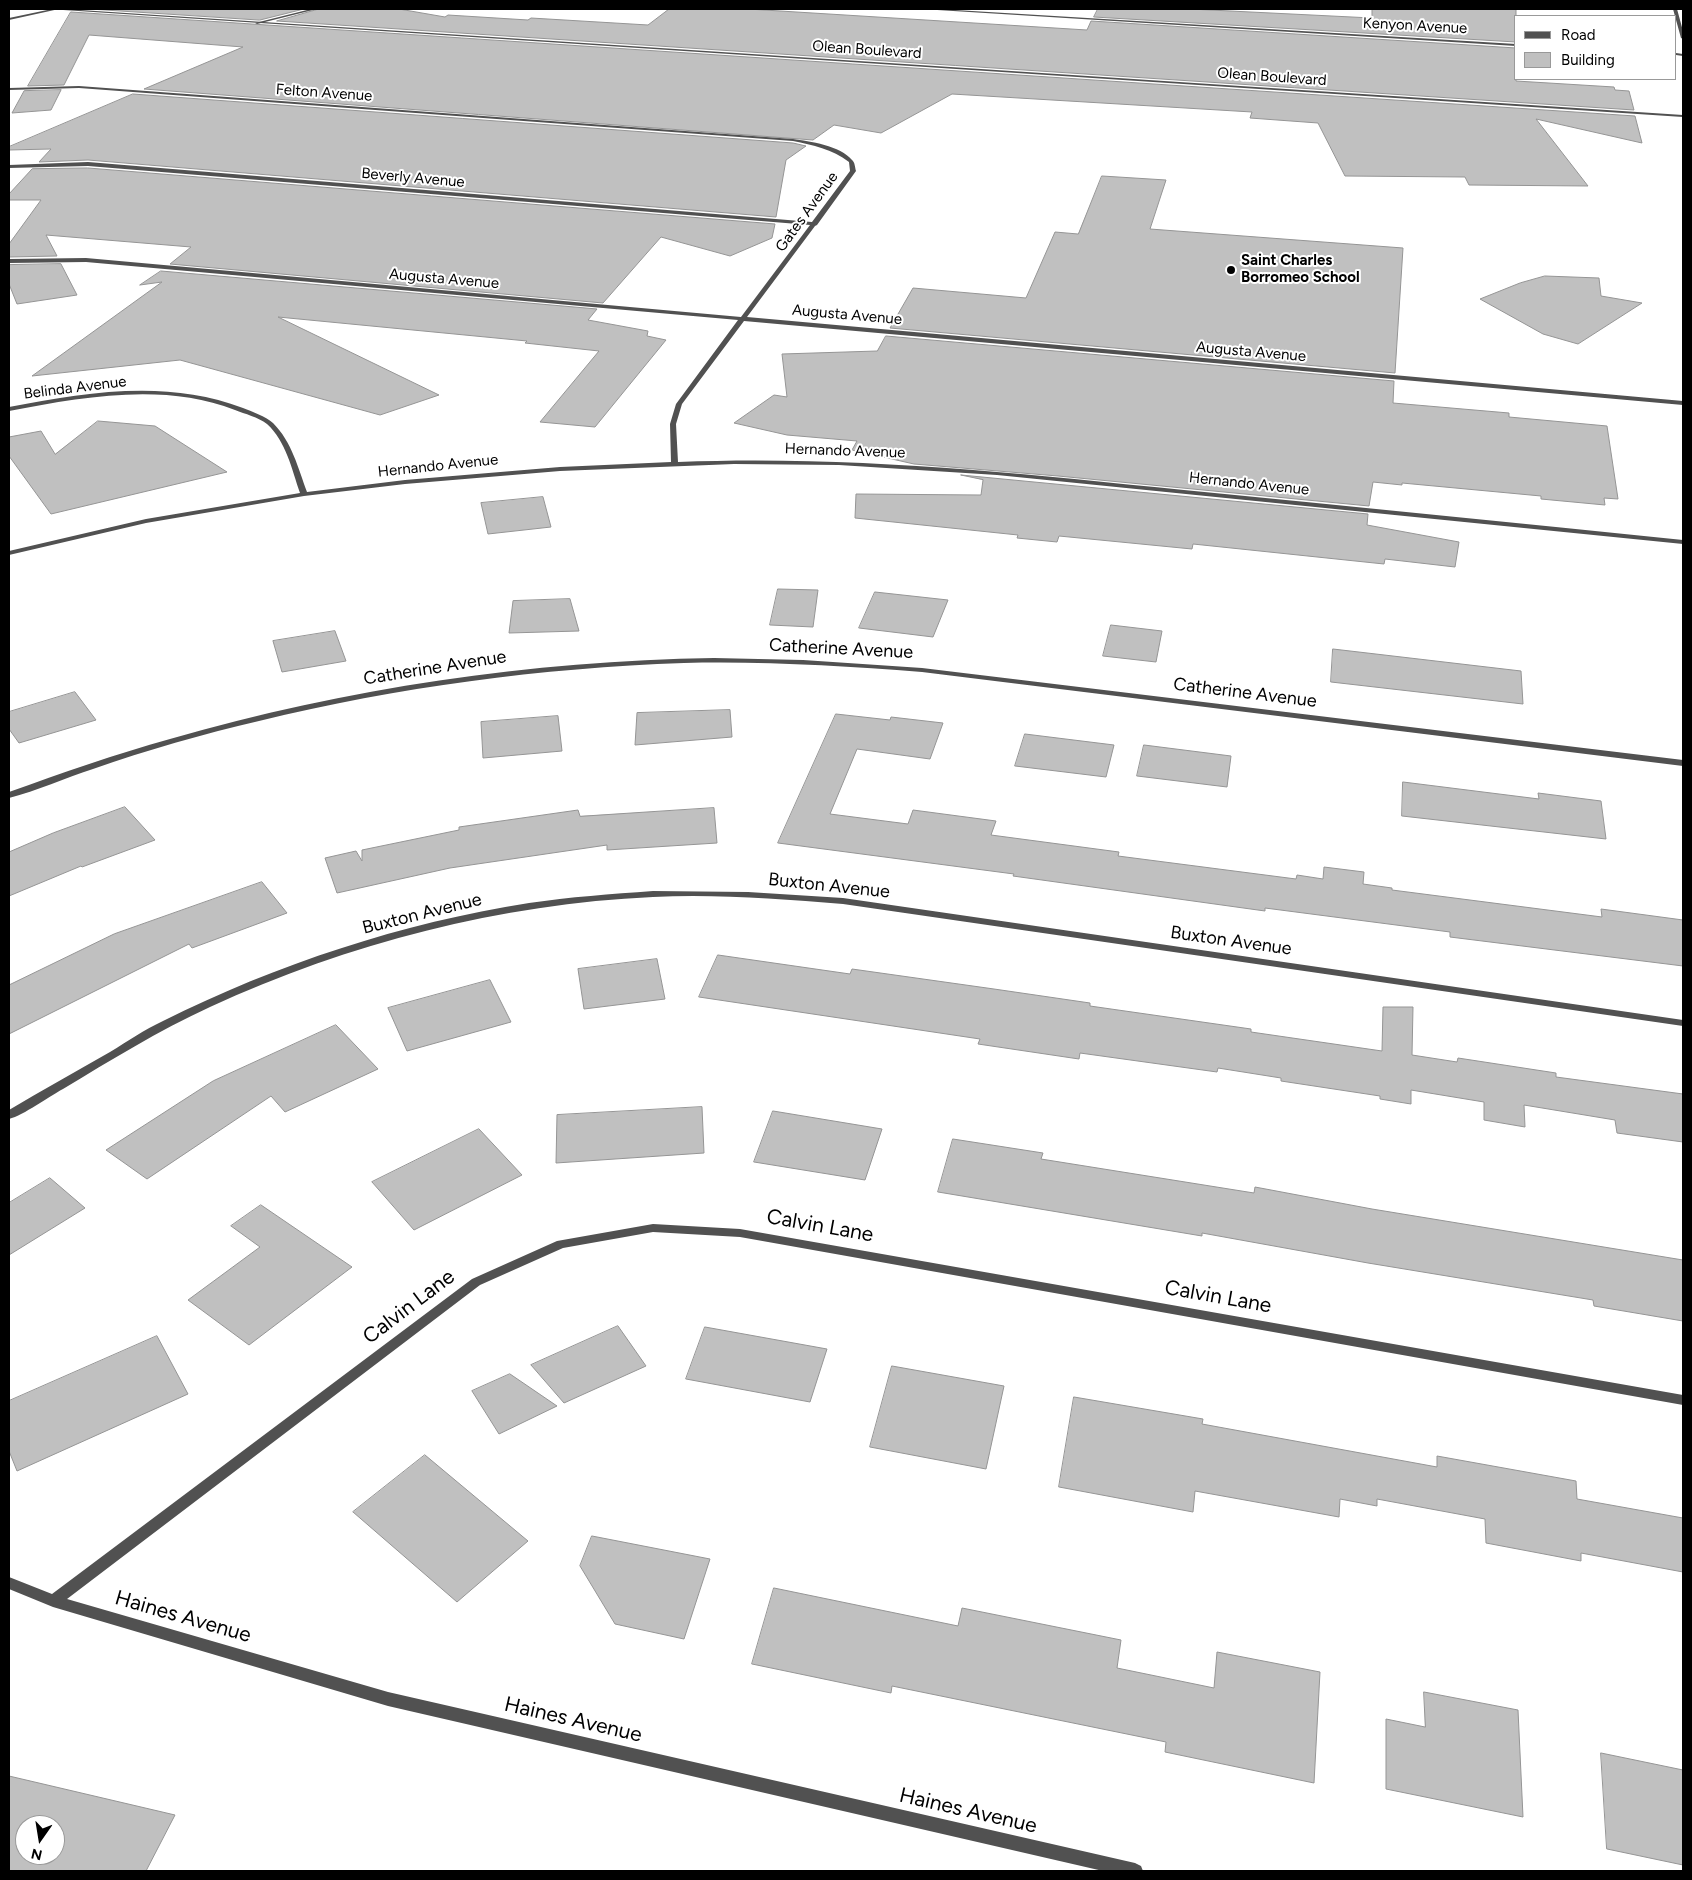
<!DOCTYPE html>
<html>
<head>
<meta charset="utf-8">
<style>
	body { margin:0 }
	#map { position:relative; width:1692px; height:1880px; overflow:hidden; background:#fff; font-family:Figtree,sans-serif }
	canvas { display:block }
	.frame { position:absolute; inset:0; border:10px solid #000; pointer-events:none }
	.legend { position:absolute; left:1514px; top:15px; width:162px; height:65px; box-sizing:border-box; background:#fff; border:1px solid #999; margin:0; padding:6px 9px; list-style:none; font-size:15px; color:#000 }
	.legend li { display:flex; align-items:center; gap:10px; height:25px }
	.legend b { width:25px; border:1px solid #999 }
	.north { position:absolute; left:15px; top:1815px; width:50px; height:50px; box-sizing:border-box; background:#fff; border:1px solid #999; border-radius:50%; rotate:193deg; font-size:14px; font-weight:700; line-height:20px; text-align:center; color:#000 }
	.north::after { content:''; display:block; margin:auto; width:18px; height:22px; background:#000; clip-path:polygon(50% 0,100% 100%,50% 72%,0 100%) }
</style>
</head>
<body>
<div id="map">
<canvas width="1692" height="1880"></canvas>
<div class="frame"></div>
<ul class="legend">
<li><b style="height:6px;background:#515151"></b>Road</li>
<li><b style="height:14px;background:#c0c0c0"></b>Building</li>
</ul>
<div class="north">N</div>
</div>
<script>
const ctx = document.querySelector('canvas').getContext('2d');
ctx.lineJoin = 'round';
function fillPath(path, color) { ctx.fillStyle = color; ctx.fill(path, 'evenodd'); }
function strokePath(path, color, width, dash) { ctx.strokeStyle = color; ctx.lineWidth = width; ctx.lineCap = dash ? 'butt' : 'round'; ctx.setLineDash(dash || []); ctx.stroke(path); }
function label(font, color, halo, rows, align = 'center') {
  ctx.font = font + ' Figtree,sans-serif'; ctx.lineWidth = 4; ctx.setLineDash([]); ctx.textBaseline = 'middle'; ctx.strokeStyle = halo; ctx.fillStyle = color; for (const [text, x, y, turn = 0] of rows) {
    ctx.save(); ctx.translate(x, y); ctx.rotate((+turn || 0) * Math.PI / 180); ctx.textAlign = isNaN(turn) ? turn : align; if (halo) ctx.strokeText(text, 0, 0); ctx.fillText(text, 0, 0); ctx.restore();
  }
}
const building = new Path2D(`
	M90 9H304L260 20Z
	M319 9H399L445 17 448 15 528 20 531 18 648 25 669 9H748L1087 30 1091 21 1516 48V81L1614 87 1615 90 1629 91 1634 110 277 21Z
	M1098 9H1190L1372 18V9H1516V42L1094 17Z
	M71 12 1635 116 1642 143 1536 119 1588 186 1469 185 1465 177 1345 176 1318 123 1250 118 1252 112 952 94 881 133 834 125 813 140 144 89 243 47 89 35 64 85 28 86Z
	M61 90 51 110 12 113 24 91Z
	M133 94 793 143 806 146 786 160 776 217 88 160 39 162 51 149 9 150V147Z
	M88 168 775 224 772 238 730 256 661 237 603 303 170 264 191 247 46 235 57 256 9 257V244L41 200H9V194L32 169Z
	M1102 176 1166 180 1150 229 1403 248 1395 373 890 328 913 288 1026 298 1055 232 1078 234Z
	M61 264 77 295 17 304 9 284V265Z
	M161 271 597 309 588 320 648 331 647 336 666 340 595 427 540 422 599 351 525 343 527 341 278 317 439 395 380 415 180 360 32 376 162 282 140 285Z
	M1545 276 1599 278 1601 296 1642 303 1578 344 1543 334 1480 299 1520 283Z
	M886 336 1394 381 1393 403 1509 413V417L1607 426 1618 499 1604 498 1605 505 1541 499V496L1402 483V485L1373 482 1369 506 1058 476 914 464 852 450 857 441 787 435 734 423 774 395 787 397 782 354 877 351Z
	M98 421 155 426 227 472 51 514 9 456V437L41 431 55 454Z
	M961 475 1368 514 1367 525 1459 542 1455 567 1385 559 1384 564 1193 544 1192 549 1059 536 1057 542 1017 538 1018 535 855 518 856 494 981 495 983 480Z
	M543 497 551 527 488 534 481 503Z
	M778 589 818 590 813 627 770 625Z
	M875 592 948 600 933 637 859 628Z
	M570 599 579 631 509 633 513 601Z
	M1111 625 1162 631 1156 662 1103 656Z
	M335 631 346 661 282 672 273 641Z
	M1333 649 1521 671 1523 704 1331 682Z
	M75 692 96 720 19 743 9 729V712Z
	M730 710 732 737 635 745 637 713Z
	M836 714 890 720 891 717 943 723 930 759 857 749 830 814 908 824 913 810 996 821 991 835 1119 852 1118 856 1296 879 1297 875 1323 879 1324 867 1364 872 1363 884 1392 888V890L1602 917 1601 909 1683 920V966L1450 937V932L1265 908V911L1013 876 1014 874 778 843Z
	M558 716 562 751 483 758 481 722Z
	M1025 734 1114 745 1106 777 1015 766Z
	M1144 745 1231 756 1227 787 1137 776Z
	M1403 782 1539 799 1538 793 1601 801 1606 839 1402 816Z
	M125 807 155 840 82 867 81 866 9 896V852L53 833Z
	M714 808 717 843 607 850V845L450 868 337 893 325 858 356 851 362 861V850L459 830V827L578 810 580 816Z
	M262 882 287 913 192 948 189 944 9 1034V985L114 934Z
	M718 955 850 974 852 969 994 989 1090 1003V1006L1251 1029V1032L1382 1051 1383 1007H1413L1412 1055 1457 1062 1458 1058 1556 1073V1077L1683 1094V1142L1617 1133 1615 1120 1524 1105 1525 1127 1484 1120V1102L1411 1090V1104L1380 1099V1096L1281 1081V1078L1218 1068 1217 1072 1080 1053 1079 1059 978 1044 980 1039 699 997Z
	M657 959 665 999 584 1009 578 969Z
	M490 980 511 1022 407 1051 388 1008Z
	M336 1025 378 1069 285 1112 271 1096 147 1179 106 1150 213 1081Z
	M702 1107 704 1153 556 1163 557 1115Z
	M773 1111 882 1129 865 1180 754 1162Z
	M479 1129 522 1175 414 1230 372 1182Z
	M953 1139 1043 1153 1041 1159 1254 1193 1255 1187 1372 1209 1683 1260V1321L1594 1306 1593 1300 1368 1263 1202 1233V1236L938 1192Z
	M50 1178 85 1208 9 1255V1203Z
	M261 1205 352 1267 249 1345 188 1300 260 1247 231 1226Z
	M618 1326 646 1366 564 1403 531 1365Z
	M705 1327 827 1349 810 1402 686 1379Z
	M157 1336 188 1394 17 1471 9 1451V1401Z
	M892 1366 1004 1386 986 1469 870 1447Z
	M510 1374 557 1406 499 1434 472 1391Z
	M1074 1397 1203 1419 1202 1424 1437 1467V1456L1576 1481 1577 1499 1683 1518V1572L1581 1553V1561L1486 1543 1485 1519 1377 1499V1506L1340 1499 1339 1517 1195 1491 1193 1512 1059 1487Z
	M425 1455 528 1541 457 1602 353 1512Z
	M592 1536 710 1559 684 1639 615 1624 580 1566Z
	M774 1588 958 1626 962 1608 1121 1640 1117 1668 1214 1688 1217 1652 1320 1672 1314 1783 1165 1752 1166 1742 892 1686 891 1693 752 1664Z
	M1424 1692 1518 1710 1523 1817 1386 1789V1719L1425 1727Z
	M1601 1753 1683 1770V1865L1607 1849Z
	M9 1776 175 1815 146 1871H9ZM25 1825H55V1855H25Z`);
fillPath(building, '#c0c0c0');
strokePath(building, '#959595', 1);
fillPath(new Path2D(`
	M52 9H59L9 20V18Z
	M311 9H317L257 24 255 23Z
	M921 9H939L1516 44V46Z
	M1673 9H1677L1683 31V39L1681 38Z
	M1676 53 1683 54V56L1676 55Z
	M79 86 793 139C809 141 841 146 852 160 855 162 855 168 856 171L817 225 815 226 747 317 1683 401V405L744 321 682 404 676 424 678 462C848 455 1016 473 1184 490 1350 506 1517 523 1683 540V544L997 475 839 465 734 464 560 471 405 484 304 496 146 523 9 555V551L146 519 300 493C292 470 286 441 267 424 258 417 245 414 235 410 164 382 82 397 9 411V407C86 392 168 379 243 408 253 412 265 416 273 423 292 442 298 468 307 492L405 480 560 467 671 462 670 424 676 404 738 320 86 262 9 263V259L86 258 741 317 810 225 88 166 9 168V165L88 162 812 222 850 171 849 162C832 149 813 145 793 141L79 88 9 90V88Z
	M714 658 803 660 922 668 1683 760V766L922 672C843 666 763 661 684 663 541 668 398 687 259 721 203 734 147 750 93 769 65 778 37 791 9 798V792C62 773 116 754 170 739 347 688 530 661 714 658Z
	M653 891 748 892 843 898 1683 1020V1026L843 904C780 899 716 894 653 897 500 904 349 943 210 1007 158 1031 111 1060 63 1089 48 1097 24 1115 9 1119V1110C42 1090 77 1071 110 1052 128 1041 144 1030 163 1021 277 964 402 923 529 903 570 897 611 894 653 891Z
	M653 1224 740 1229 1683 1395V1405L740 1237 653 1232 563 1248 480 1285 67 1599 388 1692 1135 1863 1141 1866 1143 1871H1103L388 1706 53 1607 9 1589V1577L52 1594 472 1279 557 1241Z`), '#515151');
fillPath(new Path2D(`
	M48 9H65L1683 115V117Z`), '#515151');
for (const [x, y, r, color] of [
	[1231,270,5,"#000"]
]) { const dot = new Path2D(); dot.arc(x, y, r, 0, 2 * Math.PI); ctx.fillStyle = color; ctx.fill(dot); strokePath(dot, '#fff', 2); }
label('15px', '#000', '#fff', [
	["Kenyon Avenue",1415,26,3],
	["Olean Boulevard",867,50,4],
	["Olean Boulevard",1272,77,4],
	["Felton Avenue",324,93,4],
	["Beverly Avenue",413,178,5],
	["Gates Avenue",807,212,-54],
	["Augusta Avenue",444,279,5],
	["Augusta Avenue",847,315,5],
	["Augusta Avenue",1251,352,5],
	["Belinda Avenue",75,388,-7],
	["Hernando Avenue",845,451,2],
	["Hernando Avenue",438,466,-6],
	["Hernando Avenue",1249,484,6]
]);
label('bold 15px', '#000', '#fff', [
	["Saint Charles",1241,261],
	["Borromeo School",1241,278]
], 'left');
label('18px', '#000', '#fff', [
	["Catherine Avenue",841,649,3],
	["Catherine Avenue",435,668,-9],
	["Catherine Avenue",1245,693,7],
	["Buxton Avenue",829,886,6],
	["Buxton Avenue",422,914,-14],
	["Buxton Avenue",1231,941,8]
]);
label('21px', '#000', '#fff', [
	["Calvin Lane",820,1226,10],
	["Calvin Lane",1218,1297,10],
	["Calvin Lane",409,1307,-37],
	["Haines Avenue",183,1617,16],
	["Haines Avenue",573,1720,13],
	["Haines Avenue",968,1811,13]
]);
</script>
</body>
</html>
